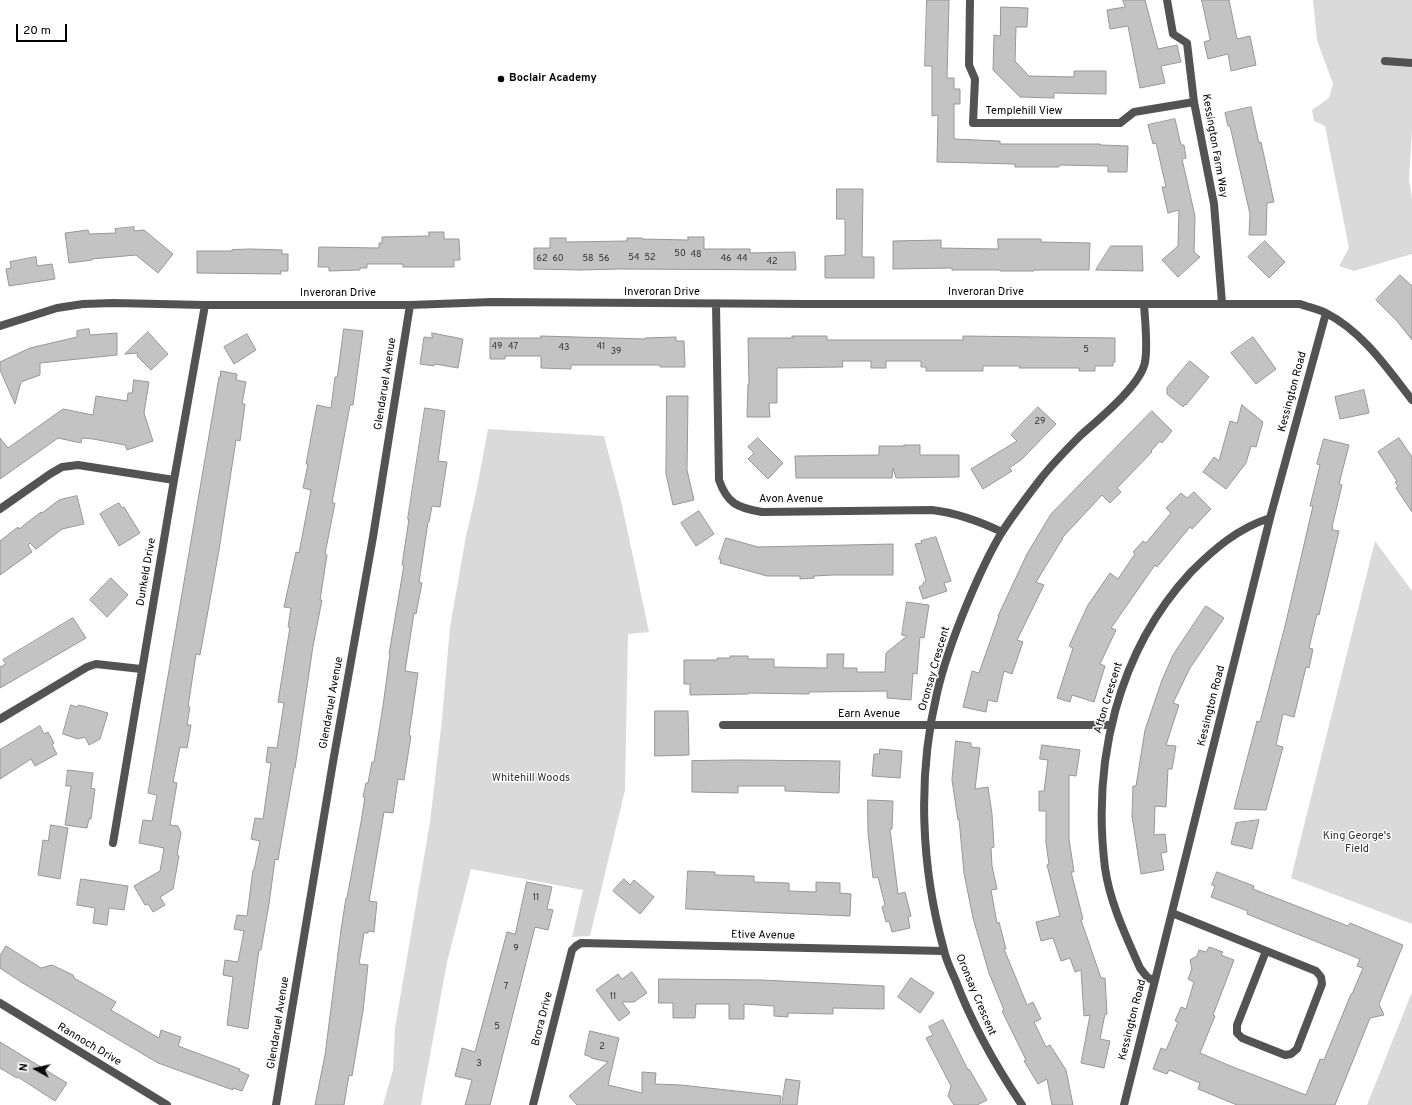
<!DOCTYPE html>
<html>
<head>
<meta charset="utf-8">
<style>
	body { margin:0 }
	#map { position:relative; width:1412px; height:1105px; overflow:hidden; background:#fff; font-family:Overpass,sans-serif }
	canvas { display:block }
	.north { position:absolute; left:16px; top:1049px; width:40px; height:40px; -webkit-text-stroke:3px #fff; paint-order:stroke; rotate:278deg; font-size:11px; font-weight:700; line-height:16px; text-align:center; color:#000 }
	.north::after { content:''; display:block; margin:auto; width:14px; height:18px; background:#000; clip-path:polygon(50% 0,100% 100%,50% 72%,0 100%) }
	.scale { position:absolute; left:16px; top:24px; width:51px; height:18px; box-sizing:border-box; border:2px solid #000; border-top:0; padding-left:5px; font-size:12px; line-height:14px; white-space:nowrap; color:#000; -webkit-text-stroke:3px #fff; paint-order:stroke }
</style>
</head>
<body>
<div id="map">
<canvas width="1412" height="1105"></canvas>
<div class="north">N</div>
<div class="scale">20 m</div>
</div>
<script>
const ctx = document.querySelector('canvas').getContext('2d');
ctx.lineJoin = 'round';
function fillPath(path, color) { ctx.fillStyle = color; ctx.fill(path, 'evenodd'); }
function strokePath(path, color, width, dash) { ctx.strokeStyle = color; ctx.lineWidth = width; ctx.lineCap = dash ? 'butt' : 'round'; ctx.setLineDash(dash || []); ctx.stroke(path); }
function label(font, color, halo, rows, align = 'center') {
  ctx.font = font + ' Overpass,sans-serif'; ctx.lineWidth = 3; ctx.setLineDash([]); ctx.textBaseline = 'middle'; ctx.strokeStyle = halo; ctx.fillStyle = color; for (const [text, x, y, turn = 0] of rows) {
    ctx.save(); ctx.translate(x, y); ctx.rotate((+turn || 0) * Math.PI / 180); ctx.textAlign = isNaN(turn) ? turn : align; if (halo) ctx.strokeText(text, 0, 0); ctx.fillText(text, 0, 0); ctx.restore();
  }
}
fillPath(new Path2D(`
	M1313 0H1412V130L1409 180 1412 199V254L1354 271 1339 266 1349 248 1325 126 1314 121 1312 110 1329 98 1333 84 1317 40Z
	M488 429 604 436 622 505 649 632 628 634 625 790 590 936 572 937 583 890 471 869 447 962 421 1105H383L393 1070 395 1028 430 822 442 719 450 627 466 536 476 493Z
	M1375 541 1412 591V924L1291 878Z
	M1412 992V1105H1367Z`), '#dadada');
const building = new Path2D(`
	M927 0H949L947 78H954V89H960V104H954V139L1000 141V144H1100V145L1128 146 1127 172H1108V166L1059 165V167H1015V164L937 162 938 115 932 116V66H925Z
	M1123 0H1145L1158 49 1177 45 1181 62 1161 66 1165 83 1140 88 1128 26 1110 29 1107 10 1125 7Z
	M1202 0H1229L1237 39 1250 36 1256 65 1231 71 1228 54 1208 59 1204 42 1210 40Z
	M1001 7 1028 8 1027 27H1016L1015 61 1029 76 1074 77V71H1106V94L1054 93V98L1020 97 993 70 994 35 1000 36Z
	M1251 107 1259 143 1261 142 1274 202 1267 203 1266 235H1249L1250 214 1230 126H1228L1225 113Z
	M1175 119 1181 145H1184L1186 158 1182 159 1195 216 1194 252 1200 257 1178 277 1162 260 1178 246 1179 210 1168 213 1162 187H1166L1156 143 1153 144 1148 125Z
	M837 189H863L862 257H874V278H825V256L845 255V219H837Z
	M134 227V231L144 230 173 254 158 273 136 255 92 259V260L69 263 65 233 88 230 89 234 116 233 115 229Z
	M429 232H444V239H459L460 260H454V267H403V264H367V268H360V270L329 271V267H318L319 247 379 248V243H382V237L429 236Z
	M688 237H704V249H750V253L795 252 796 270 620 269 580 270 534 269V248H550V238H566V242L627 241V238H642V239L688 240Z
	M998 239H1041V242L1090 243 1089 270H1034V271H1000V270H952V268L893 269V241L941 240V248L998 249Z
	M1265 241 1285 262 1269 278 1248 257Z
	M1111 246H1142L1143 271 1096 270Z
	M251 249 282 250V254H288V271H281V274L197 273V251H232V250Z
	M36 257 37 266 52 264 55 279 9 286 6 269 11 268 10 262Z
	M1400 275 1412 286V340L1397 321 1376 300Z
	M89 329 90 335 117 333V355L40 363V375L21 382 15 404 0 370V362L30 348 77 337V331Z
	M344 329 363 331 353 405H350L332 503H335L325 554 327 555 320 600H322L313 646 295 768H294L278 860 275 859 269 904 261 950H259L248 1029 227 1025 233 977 223 975 225 960 238 962 244 931 234 929 237 915 247 916 253 870H254L260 841 251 839 255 818 263 819 271 763 266 762 268 747 277 748 284 703 278 702 290 627H288L291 608 284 607 296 552 299 553 311 490 303 488 308 464H306L317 405 331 408 335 377H337Z
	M148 332 168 354 151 370 137 356 138 353 125 354Z
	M432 333 463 339 458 368 435 364 434 366 420 364 424 337 432 338Z
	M247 334 256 350 234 364 224 347Z
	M541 336 645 339V338L676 337V341H684L685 367H660V365H571V369L541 368V356H505V359H490V338H541Z
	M792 336H827V340H963V336L1115 338V362H1113V366H1095V371H1079V368H1019L1020 366H983V371H926V367H921V361H886V368H871V361H842L843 367 777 368V403H769L770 417H747L748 384H749L748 338H793Z
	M1253 337 1276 369 1256 384 1231 353Z
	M1190 361 1209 377 1186 405 1185 404 1183 407 1167 394V388Z
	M221 371 237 374 236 380 246 382 242 404H245L240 441 236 440 219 550 200 655 196 654 188 707H190L187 725H191L187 748 180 747 173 782 177 783 170 825 178 826 181 833 177 855 179 856 173 889 160 897 165 905 153 912 148 904 145 905 134 886 160 871 164 848 139 843 143 820 152 821 157 795 148 793 219 377H220Z
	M134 380 149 382 144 413 153 441 127 450 125 445 93 439 82 438 81 443 58 438 0 479V438L8 448 63 409 93 415 96 396 127 401 128 393H132Z
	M1364 390 1369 413 1340 419 1335 397Z
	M667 396H688L687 470 694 500 673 505 666 474Z
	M1242 405 1263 422 1256 447 1251 446 1246 463 1226 489 1203 472 1214 457 1219 461 1230 421 1237 423Z
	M1038 407 1056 424 1021 460 1009 468 1012 471 983 489 971 469 1017 441 1011 435Z
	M425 408 445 411 438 461 447 462 440 507 432 506 429 522H428L419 582 422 583 416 614 414 613 405 671 418 673 409 735 411 736 404 780 398 779 393 813 384 812 369 901 377 902 374 932 368 931V933H364L359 964 368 965 363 1011 352 1076 349 1075 344 1105H315L325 1055 341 930 346 898H347L361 822 365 797H363L366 783H368L372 762H374L383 706 390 654H389L404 565H402L409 519H408Z
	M1152 411 1172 431 1162 443 1160 441 1151 451 1152 452 1117 488 1121 492 1110 503 1102 495 1062 538H1063L1036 582 1044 585 1017 640 1023 642 1012 674 1004 671 997 702 988 700 986 712 963 707 972 671 979 673 999 616H998L1027 554 1051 514Z
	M758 438 783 463 768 479 748 459 754 453 748 447Z
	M1399 438 1412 457V512L1396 488 1398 486 1395 482 1397 481 1378 452Z
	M1324 439 1349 445 1339 484 1342 485 1332 527H1333L1332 530 1339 531 1323 598 1319 615 1317 614 1309 648 1313 649 1309 668 1306 667 1294 717 1283 714 1276 745 1283 747 1266 810 1234 809 1257 721 1260 722 1286 622 1313 506H1310L1320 465 1317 464Z
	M904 445H920V455H959V477L896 478 893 468 892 478H796L795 456 879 455V446H904Z
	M1194 492 1211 509 1192 529 1190 527 1157 567 1155 565 1111 628 1116 630 1100 664 1105 666 1094 702 1072 695 1070 702 1057 698 1073 648 1069 646 1088 605 1110 573 1118 579 1135 554 1133 552 1143 541 1146 543 1171 513 1166 508 1181 493 1187 498Z
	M77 496 84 524 62 529 36 549 30 543 28 545 32 552 0 575V541L18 527 19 529 41 512 42 513 59 500Z
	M119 503 122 508 124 507 140 533 119 546 100 514Z
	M699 511 714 534 696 546 681 523Z
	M936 537 951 581 944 583 947 591 923 599 919 587 923 585V583L926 581 915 544 922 543 921 541Z
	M726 538 758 547 893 544V575H833L814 576V578L800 579V576H767L720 563 721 559H719Z
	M111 578 128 595 107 617 90 600Z
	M907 602 929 605 924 638 920 637 917 674 913 673 911 700 887 698V691L809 692V694L748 693V694L690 695V684H684V660H717V658H730V656H748V659H774V667L827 668V654H844L843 668H857V672H885L886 653 907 636 902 635Z
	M1206 606 1224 618 1190 668 1173 703 1179 705 1166 745 1176 746 1172 769H1168L1166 807 1155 806 1154 835 1165 834 1167 852 1161 853 1164 870 1141 874 1132 816 1133 786H1136L1145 730 1162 680 1173 655Z
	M73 618 86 638 0 688V667L6 664 3 660Z
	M71 705 77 707 78 705 87 707 108 713 100 739 89 745 85 737 78 739 63 734Z
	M655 711H688L689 755 655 756Z
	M40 726 44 734 48 732 54 743 52 745 57 754 35 766 31 759 0 779V750Z
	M956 741 971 743V747L980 748 975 789 988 787 992 814 994 847 991 848 992 866 997 889 991 890 997 923 999 922 1006 949H1004L1027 1005 1033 1002 1041 1019 1034 1022 1046 1047 1050 1045 1066 1070 1073 1105H1052L1047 1079 1038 1084 1024 1061 1026 1060 1002 1011 1004 1010 989 973 973 918 964 873 959 819 958 820 952 780Z
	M1042 745 1080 750 1076 776 1069 775V839L1074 872H1071L1083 919 1081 920 1101 978H1105L1107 1014H1105L1100 1039 1110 1041 1104 1068 1081 1063 1090 1015 1084 1016 1081 970 1075 972 1070 958 1061 961 1053 938 1041 941 1036 922 1060 916 1047 865 1049 864 1046 843V811H1039V791H1044L1048 760 1040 759Z
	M880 749 902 751 900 778 872 776 874 754H879Z
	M738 760 840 761 839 793 785 791V786H738V793L692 792V761Z
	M68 770 93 773 91 788 95 789 91 819H89L87 828 65 825 71 786H66Z
	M868 800 893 801 892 829H890L898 894 905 892 911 916 908 917 910 928 892 932 889 921 886 922 882 907 885 905 878 877 873 878 868 833Z
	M1259 820 1252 849 1231 844 1236 823Z
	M51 825 68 828 60 879 38 875 43 840 48 841Z
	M688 871 715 872V875L754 876V882L789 883V891L816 892V882L840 883V893L851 894 850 916 686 909Z
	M1217 872 1254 886 1253 889 1348 926 1350 923 1403 945 1379 1004 1384 1015 1370 1018 1335 1105H1237L1198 1089 1200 1083 1169 1070 1167 1074 1153 1069 1161 1048 1166 1050 1178 1022 1175 1021 1181 1007 1186 1009 1194 982 1188 979 1192 969 1190 960 1197 956 1199 950 1206 952 1209 947 1223 952 1221 955 1234 960 1213 1015 1215 1016 1200 1053 1233 1067 1306 1095 1320 1059 1324 1060 1351 994H1352L1363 968 1357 966 1360 959 1247 914 1248 911 1211 897 1215 886 1212 885Z
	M81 879 128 886 124 910 109 908 107 925 93 923 95 908 77 905Z
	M624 879 630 885 634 880 654 897 640 914 613 891Z
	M527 882 552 887 547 909 553 910 548 930 535 927 490 1105H465L472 1080 455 1076 462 1048 475 1052 507 932 515 934Z
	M6 946 41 968 52 965 73 975 74 978 116 1002 111 1010 159 1038 161 1030 181 1037 178 1046 240 1069 239 1071 249 1075 242 1091 233 1088V1090L158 1063 21 982 0 968V956Z
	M632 972 647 993 634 1002H622L630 1013 619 1021 596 990 618 974 622 979Z
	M911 978 934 993 920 1013 898 997Z
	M659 979 762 980 884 986V1009L833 1008V1014L788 1013V1017L774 1016V1006L744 1004V1019H729V1004H696L695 1018H673V1003H659Z
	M943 1020 968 1070 969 1069 987 1100 977 1105H954L948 1096 951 1086 926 1038 933 1035 929 1027Z
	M590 1031 619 1038 608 1085 642 1093V1072L656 1073 655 1084 681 1085 781 1096 780 1105H577L569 1096 608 1062 591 1058V1057L585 1055Z
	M0 1042 67 1083 55 1101 18 1077 17 1078 0 1068Z
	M786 1079 800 1081 797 1105H782Z`);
fillPath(building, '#c3c3c3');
strokePath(building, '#979797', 1);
strokePath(new Path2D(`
	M970 0 969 65 975 79 973 123H1120L1134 112 1194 102
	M1167 0 1173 34 1187 43 1194 102 1214 204 1222 303
	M1385 61 1412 63
	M716 304 719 480C727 503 737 508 762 512L932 510C957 513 979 521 1002 532
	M0 326 57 308 83 304 113 303 205 305H410L492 302 809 304H1300C1308 307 1318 309 1326 313 1363 332 1387 368 1412 400
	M0 509 50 474 62 467 78 465 174 480
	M0 719 87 667 96 664 141 669
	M723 725H1111
	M113 843 174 480 205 305
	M1172 913 1316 971 1321 977 1322 984 1297 1049 1291 1054 1285 1055 1242 1038 1237 1033V1025L1266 951
	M1154 981 1147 977 1140 968C1126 936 1110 903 1105 868 1092 762 1117 652 1191 572 1214 549 1238 528 1270 518
	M276 1105 333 762 373 537 410 305
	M533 1105 572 950 576 946 581 943 944 951
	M1022 1105C995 1065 972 1024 955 979 951 970 946 960 944 950 921 868 917 777 937 693 944 663 955 633 967 604 977 580 988 555 1002 532 1013 515 1026 498 1039 481 1051 465 1067 449 1081 435 1099 419 1141 385 1145 362 1148 346 1145 321 1144 304
	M1124 1105 1270 518 1326 313`), '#535353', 8);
strokePath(new Path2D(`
	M0 1003 167 1105`), '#535353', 8);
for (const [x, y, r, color] of [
	[501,79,4,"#000"]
]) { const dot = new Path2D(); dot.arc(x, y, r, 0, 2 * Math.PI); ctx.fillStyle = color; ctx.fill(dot); strokePath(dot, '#fff', 1.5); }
label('9px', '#313131', null, [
	["50",680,254],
	["48",696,255],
	["54",634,258],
	["52",650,258],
	["62",542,259],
	["60",558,259],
	["58",588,259],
	["56",604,259],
	["46",726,259],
	["44",742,259],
	["42",772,262],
	["49",497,347],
	["47",513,347],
	["41",601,347],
	["43",564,348],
	["5",1086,350],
	["39",616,352],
	["29",1040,422],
	["11",536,898],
	["9",516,949],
	["7",506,987],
	["11",613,997],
	["5",497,1027],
	["2",602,1047],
	["3",479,1064]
]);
label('bold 11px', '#000', '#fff', [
	["Boclair Academy",509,79]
], 'left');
label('11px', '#000', '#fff', [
	["Templehill View",1024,112],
	["Kessington Farm Way",1214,146,80],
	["Inveroran Drive",662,293],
	["Inveroran Drive",986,293],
	["Inveroran Drive",338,294],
	["Glendaruel Avenue",386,384,-81],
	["Kessington Road",1293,392,-75],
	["Avon Avenue",791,500],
	["Dunkeld Drive",147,572,-80],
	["Oronsay Crescent",935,669,-74],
	["Afton Crescent",1109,698,-73],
	["Glendaruel Avenue",332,703,-80],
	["Kessington Road",1212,706,-76],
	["Earn Avenue",869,715],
	["Etive Avenue",763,936,1],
	["Oronsay Crescent",975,995,67],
	["Brora Drive",543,1019,-76],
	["Kessington Road",1133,1020,-76],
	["Glendaruel Avenue",279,1023,-81],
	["Rannoch Drive",89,1045,31]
]);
label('11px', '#313131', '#fff', [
	["Whitehill Woods",531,779],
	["King George's",1357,837],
	["Field",1357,850]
]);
</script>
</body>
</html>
